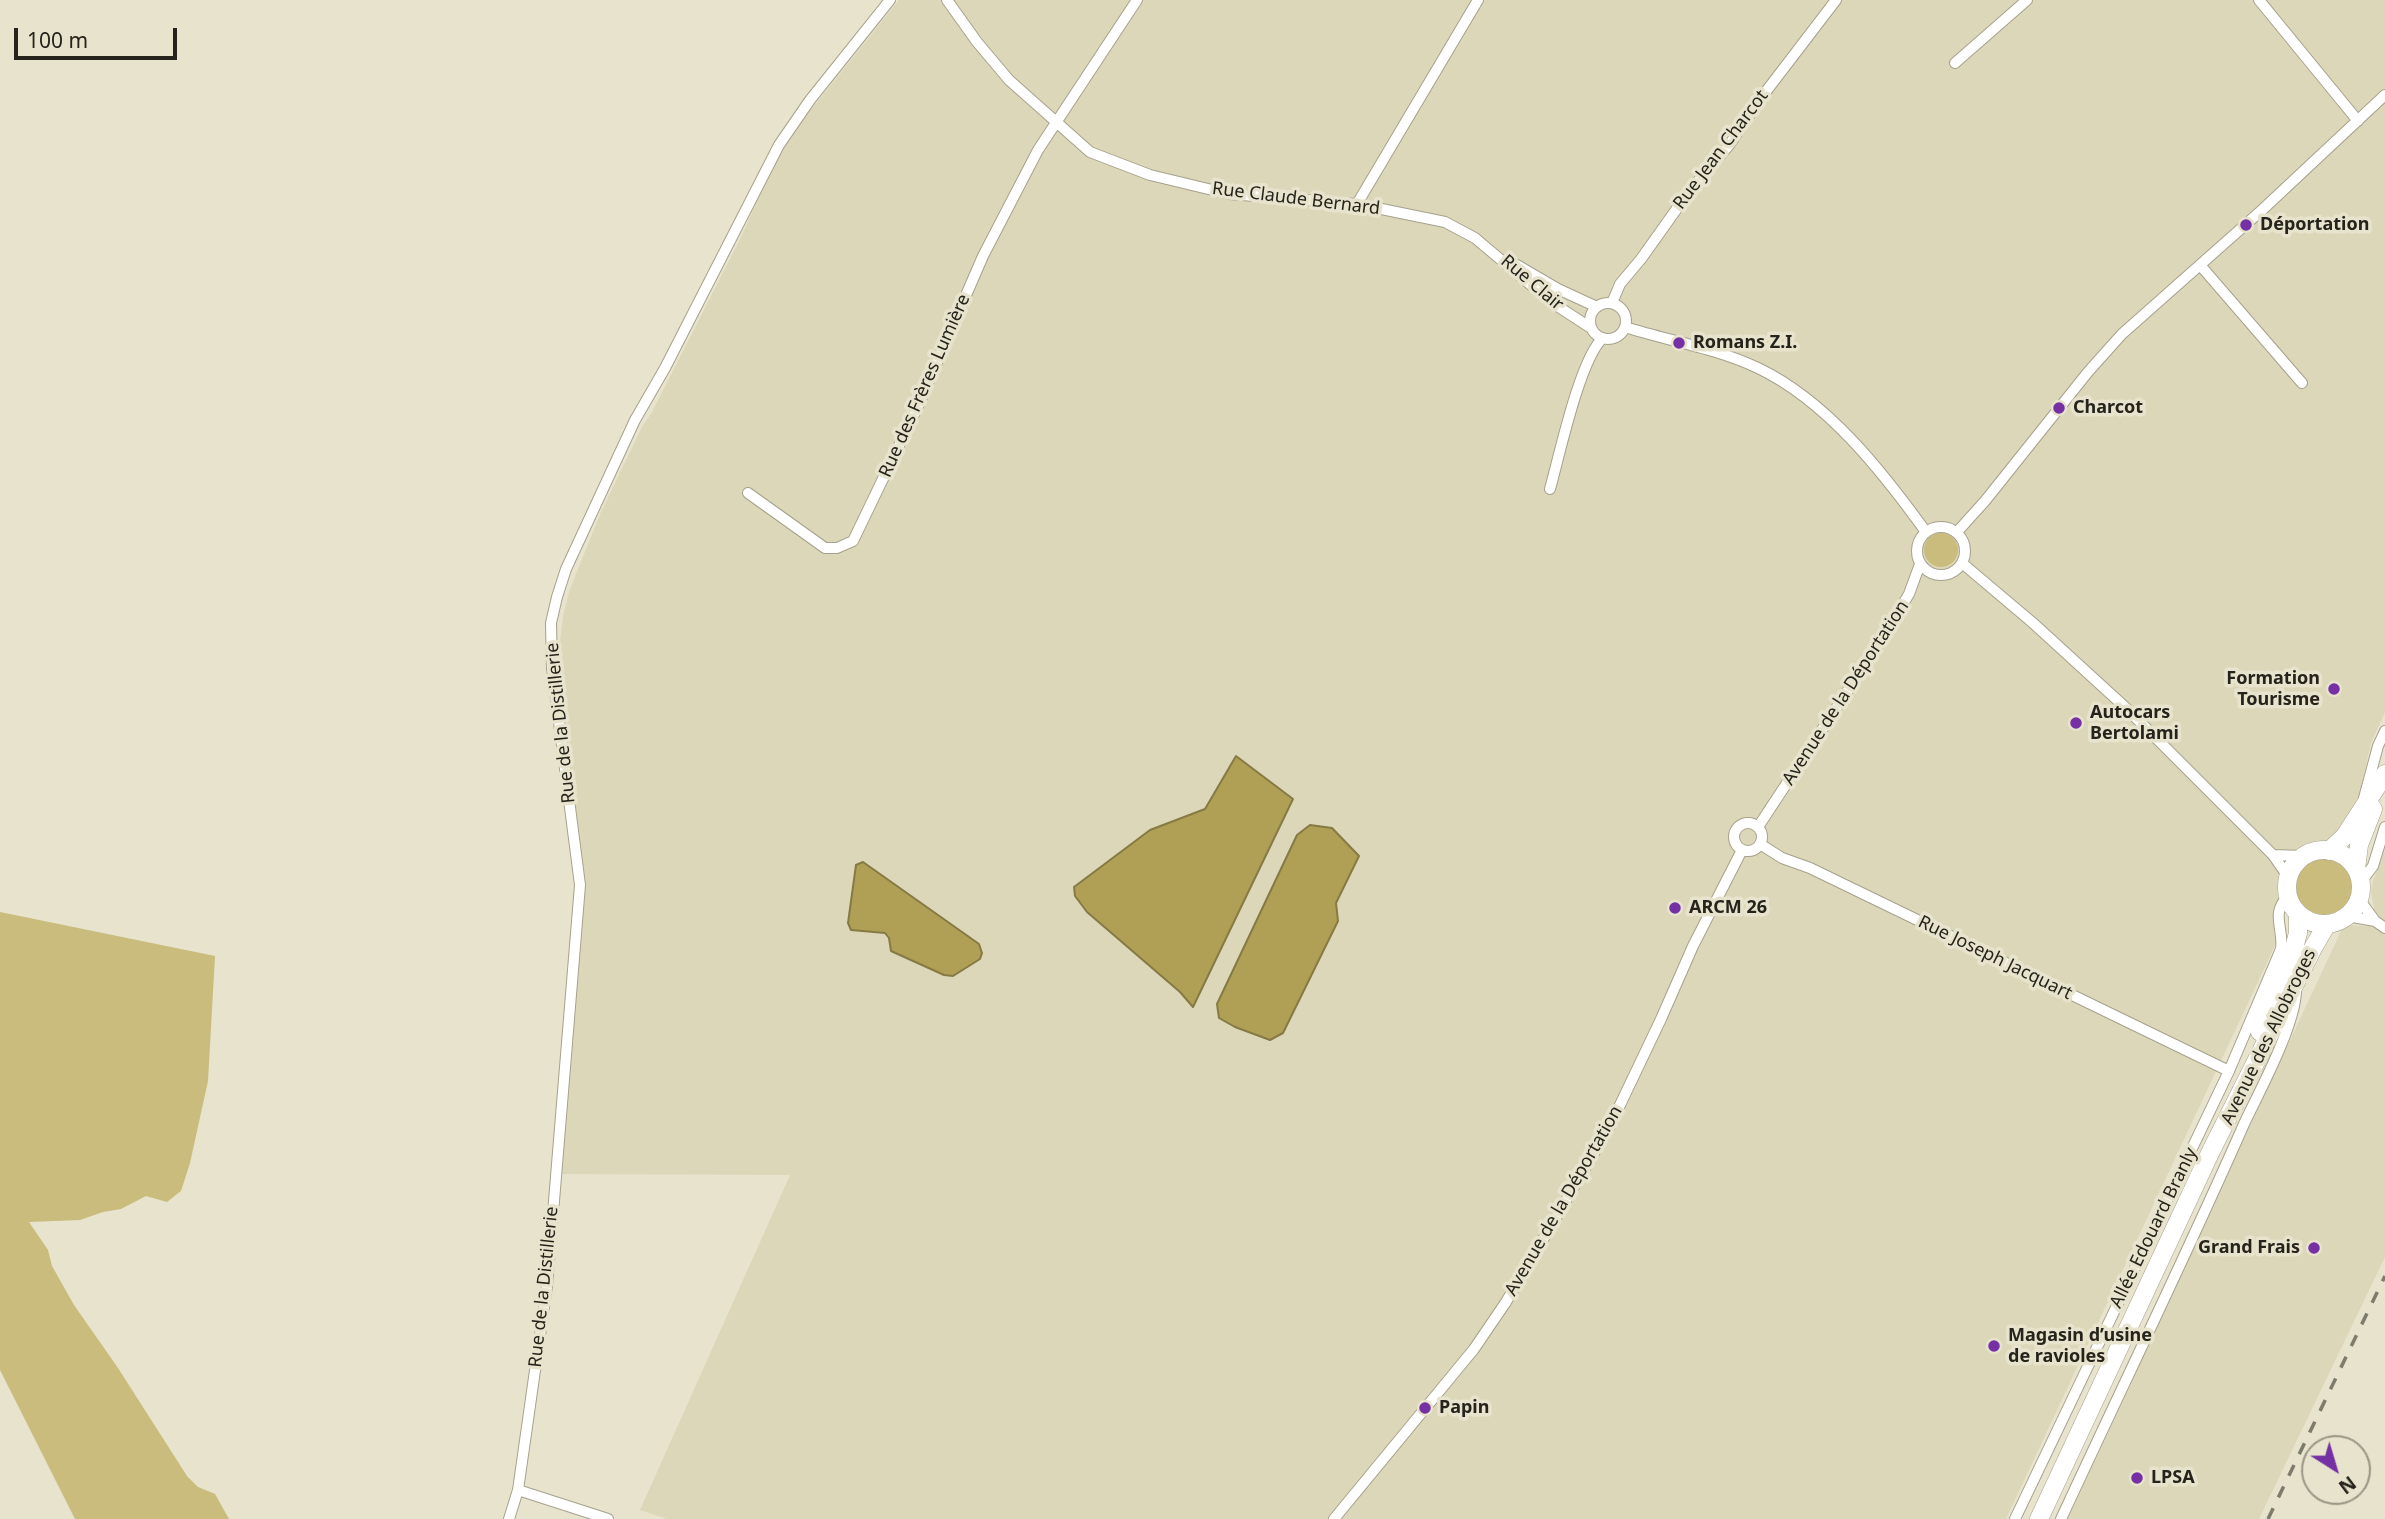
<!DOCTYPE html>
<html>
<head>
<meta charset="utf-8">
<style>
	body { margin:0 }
	#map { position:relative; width:2385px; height:1519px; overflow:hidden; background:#e7e3cc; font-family:"Noto Sans",sans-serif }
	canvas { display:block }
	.north { position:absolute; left:2301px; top:1435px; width:70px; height:70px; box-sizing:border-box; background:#e7e3cc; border:2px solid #999685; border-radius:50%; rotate:143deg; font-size:19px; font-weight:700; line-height:28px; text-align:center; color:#25231b }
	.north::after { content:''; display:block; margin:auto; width:24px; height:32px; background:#7530a3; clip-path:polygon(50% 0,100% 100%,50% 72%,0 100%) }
	.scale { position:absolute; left:14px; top:28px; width:163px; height:32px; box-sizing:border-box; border:4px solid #25231b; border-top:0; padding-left:9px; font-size:21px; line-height:24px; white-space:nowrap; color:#25231b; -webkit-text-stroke:5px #e7e3cc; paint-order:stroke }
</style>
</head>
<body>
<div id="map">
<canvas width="2385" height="1519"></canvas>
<div class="north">N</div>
<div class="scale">100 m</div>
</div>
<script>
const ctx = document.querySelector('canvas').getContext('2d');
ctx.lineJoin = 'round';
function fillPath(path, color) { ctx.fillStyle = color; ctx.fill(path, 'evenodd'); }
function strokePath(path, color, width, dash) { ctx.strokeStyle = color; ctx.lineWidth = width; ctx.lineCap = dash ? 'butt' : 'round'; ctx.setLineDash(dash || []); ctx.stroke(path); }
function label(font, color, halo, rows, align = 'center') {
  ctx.font = font + ' "Noto Sans",sans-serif'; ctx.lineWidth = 7; ctx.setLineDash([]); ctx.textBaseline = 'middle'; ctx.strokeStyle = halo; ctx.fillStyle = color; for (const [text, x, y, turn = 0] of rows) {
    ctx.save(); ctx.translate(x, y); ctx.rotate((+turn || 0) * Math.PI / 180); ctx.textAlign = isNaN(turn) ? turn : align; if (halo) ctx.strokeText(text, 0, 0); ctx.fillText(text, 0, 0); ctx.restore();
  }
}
fillPath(new Path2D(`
	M899 0H2385V712L2371 743 2357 805 2337 835 2324 841 2309 844 2295 854 2283 874 2276 912 2279 937 2006 1519H667L640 1510 790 1175 560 1174 583 917 581 856 560 700 559 650 563 616 570 589 601 512 642 427 652 412 742 235 781 147Z
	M2385 850V1257L2259 1519H2066L2342 929 2348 925 2368 926 2374 907 2371 893 2373 881Z`), '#ddd7ba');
fillPath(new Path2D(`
	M1924 550a17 17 0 1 1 34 0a17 17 0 1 1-34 0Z
	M2296 887a28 28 0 1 1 56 0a28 28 0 1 1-56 0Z
	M0 912 215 956 208 1081 190 1163 181 1191 167 1202 146 1196 121 1209 103 1212 80 1220 29 1222 48 1250 52 1266 74 1305 118 1368 187 1476 198 1487 215 1494 229 1519H75L0 1370Z`), '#c9bc7d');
const water = new Path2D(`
	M1236 756 1293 799 1193 1007 1180 992 1087 912 1075 896 1074 887 1150 830 1205 809Z
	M1310 825 1332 828 1359 856 1336 903 1338 921 1283 1033 1270 1040 1235 1027 1219 1018 1217 1004 1297 835Z
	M863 862 979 944 982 953 980 959 953 976 944 975 891 951 889 938 885 933 851 930 848 923 856 865Z`);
fillPath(water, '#afa056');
strokePath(water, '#867a44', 2);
const street = new Path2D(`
	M947 0 977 42 1009 80 1090 152 1150 175 1229 194 1357 204 1445 222 1475 238 1551 302 1591 328
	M2259 0 2358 121
	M1955 63 2027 0
	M1357 204 1478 0
	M1517 265 1558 289 1597 307
	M2200 265 2302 383
	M1612 303 1620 284 1641 259 1688 193 1729 145 1761 98 1836 0
	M1590 321a18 18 0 1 1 36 0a18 18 0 1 1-36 0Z
	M1625 327C1669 341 1716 348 1758 368 1827 401 1882 471 1926 532
	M1550 489C1559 457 1580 358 1603 338
	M748 493 825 548H837L853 541 918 406 983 256 1038 150 1137 0
	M1917 551a24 24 0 1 1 48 0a24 24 0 1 1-48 0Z
	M1957 532 1985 501 2088 372 2122 334 2262 210 2385 95
	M1962 563 2033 623 2126 708 2273 855 2289 878
	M2364 798 2378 746 2385 731
	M1734 837a14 14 0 1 1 28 0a14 14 0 1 1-28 0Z
	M1758 827 1885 634 1909 594 1920 564
	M1760 844 1782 858 1810 868 2229 1071
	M2273 855 2305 856
	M2361 882 2373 866 2385 827
	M2359 899 2375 921
	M2347 916 2375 921 2385 928
	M518 1490 608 1519
	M509 1519 518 1490 547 1286 580 885 552 668 551 623 557 597 566 569 635 420 665 368 779 145 810 100 890 0
	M1334 1519 1474 1349 1506 1302 1610 1126 1661 1019 1693 946 1742 850
	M2015 1519 2229 1071 2281 949C2284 927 2270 915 2288 896
	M2061 1519C2122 1387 2186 1256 2244 1124 2260 1090 2295 1026 2296 991`);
const primary = new Path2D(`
	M2287 887a37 37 0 1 1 74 0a37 37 0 1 1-74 0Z
	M2329 851 2345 836 2385 774
	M2356 869 2359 845 2373 809
	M2260 1032 2294 948 2298 933V914
	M2039 1519 2211 1151 2313 948 2327 924`);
strokePath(street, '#a5a18c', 12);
strokePath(primary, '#a5a18c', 19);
strokePath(street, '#fff', 10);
strokePath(primary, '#fff', 18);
strokePath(new Path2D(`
	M2268 1519 2385 1276`), '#7e7b6c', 3.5, [12, 12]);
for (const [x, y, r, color] of [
	[2246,225,7,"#7530a3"],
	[1679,343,7,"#7530a3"],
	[2059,408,7,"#7530a3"],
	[2334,689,7,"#7530a3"],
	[2076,723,7,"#7530a3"],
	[1675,908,7,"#7530a3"],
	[2314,1248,7,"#7530a3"],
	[1994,1346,7,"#7530a3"],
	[1425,1408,7,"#7530a3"],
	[2137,1478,7,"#7530a3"]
]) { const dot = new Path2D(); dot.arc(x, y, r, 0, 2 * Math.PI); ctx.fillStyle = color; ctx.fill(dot); strokePath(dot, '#e7e3cc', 2.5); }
label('18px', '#25231b', '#e7e3cc', [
	["Rue Jean Charcot",1721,150,-53],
	["Rue Claude Bernard",1296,199,7],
	["Rue Clair",1532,283,40],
	["Rue des Frères Lumière",925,386,-66],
	["Avenue de la Déportation",1846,693,-57],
	["Rue de la Distillerie",561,723,-96],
	["Rue Joseph Jacquart",1995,958,26],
	["Avenue des Allobroges",2269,1037,-64],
	["Avenue de la Déportation",1564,1201,-60],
	["Allée Edouard Branly",2154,1228,-64],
	["Rue de la Distillerie",544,1287,-84]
]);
label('bold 18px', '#25231b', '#e7e3cc', [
	["Déportation",2260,225],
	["Romans Z.I.",1693,343],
	["Charcot",2073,408],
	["Formation",2320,679,"right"],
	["Tourisme",2320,700,"right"],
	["Autocars",2090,713],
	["Bertolami",2090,734],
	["ARCM 26",1689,908],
	["Grand Frais",2300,1248,"right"],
	["Magasin d’usine",2008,1336],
	["de ravioles",2008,1357],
	["Papin",1439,1408],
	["LPSA",2151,1478]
], 'left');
</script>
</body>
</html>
